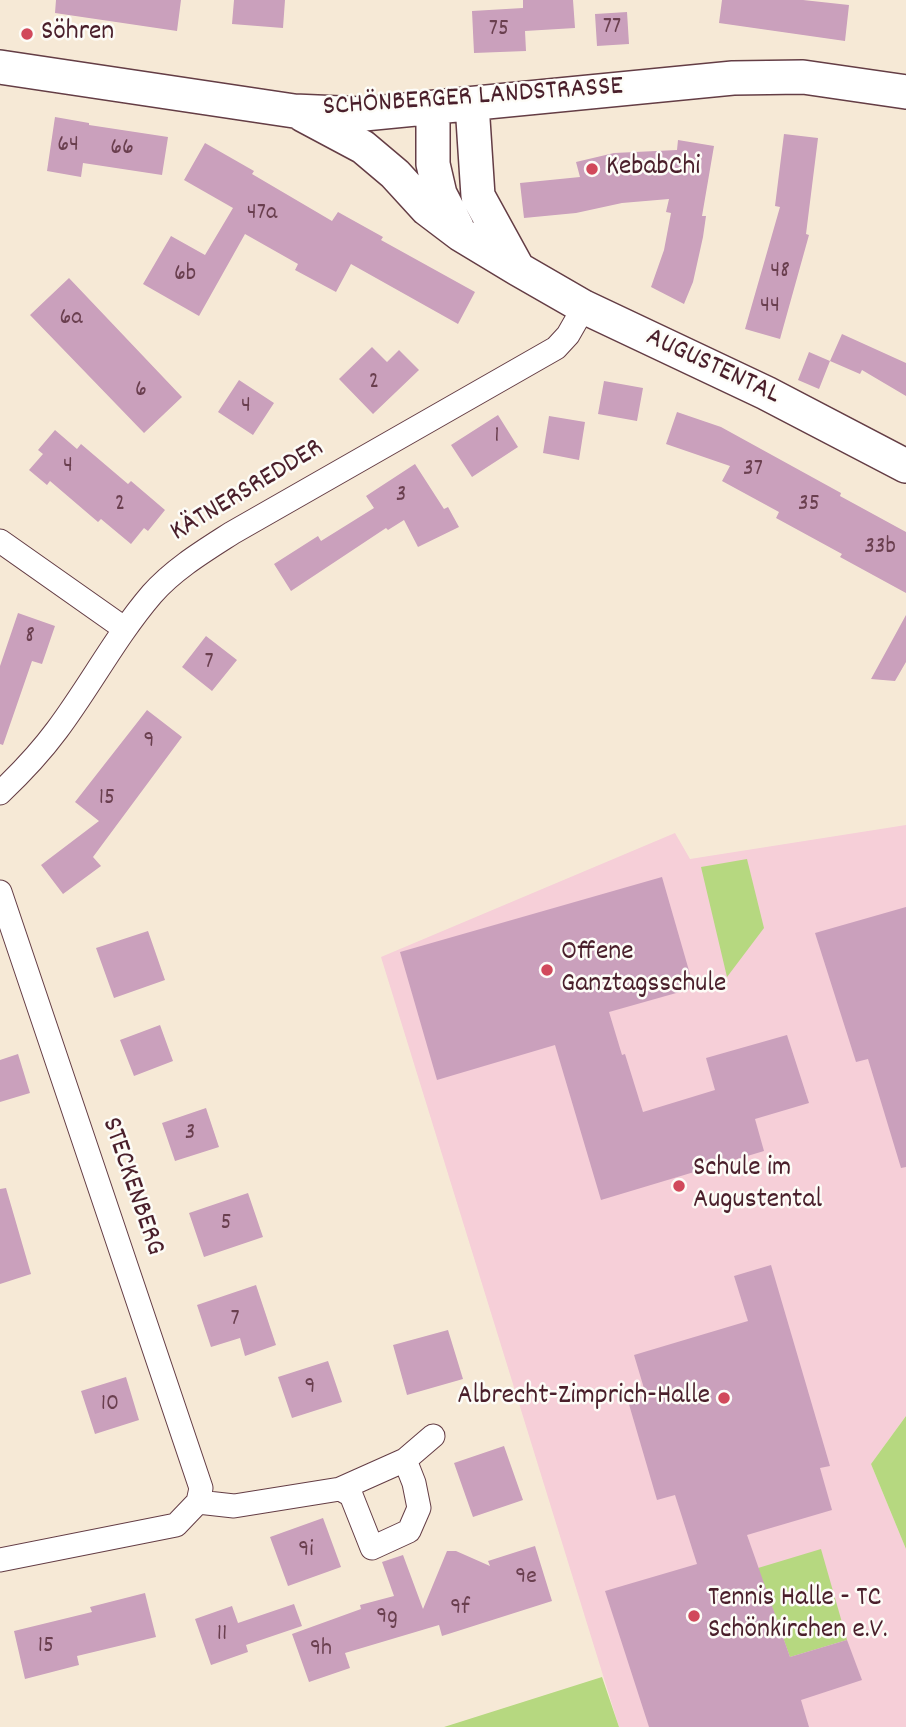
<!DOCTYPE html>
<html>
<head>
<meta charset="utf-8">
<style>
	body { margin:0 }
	canvas { display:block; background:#f6e9d6 }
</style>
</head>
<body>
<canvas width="906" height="1727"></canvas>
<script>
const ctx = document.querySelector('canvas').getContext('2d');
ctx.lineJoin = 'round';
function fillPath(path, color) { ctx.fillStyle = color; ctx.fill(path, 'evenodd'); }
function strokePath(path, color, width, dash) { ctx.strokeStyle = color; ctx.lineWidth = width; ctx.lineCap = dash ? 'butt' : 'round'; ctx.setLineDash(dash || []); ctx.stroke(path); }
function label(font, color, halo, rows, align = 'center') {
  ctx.font = font + ' Dekko,sans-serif'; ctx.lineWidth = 5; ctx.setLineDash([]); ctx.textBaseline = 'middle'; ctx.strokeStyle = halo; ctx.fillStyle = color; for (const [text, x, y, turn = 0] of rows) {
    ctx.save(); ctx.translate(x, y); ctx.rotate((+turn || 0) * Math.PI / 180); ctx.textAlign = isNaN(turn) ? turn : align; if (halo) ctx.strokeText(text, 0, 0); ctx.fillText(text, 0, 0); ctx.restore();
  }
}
fillPath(new Path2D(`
	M906 825V1416L871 1464 906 1549V1727H619L381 957 675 833 690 859Z`), '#f6cfd8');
fillPath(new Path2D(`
	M747 859 764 928 727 977 701 867Z
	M906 1416V1549L871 1464Z
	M821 1549 847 1640 790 1657 758 1568Z
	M602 1677 619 1727H444Z`), '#b6d880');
fillPath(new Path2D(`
	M56 0H181L177 31 55 13Z
	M234 0H285L283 28 232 24Z
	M523 0H573L575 28 525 31 526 51 474 53 472 11 523 8Z
	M722 0H803L849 5 845 41 719 23Z
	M627 12 629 44 597 46 595 14Z
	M55 117 89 123V125L168 137 162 175 83 163 81 177 47 171Z
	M784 134 818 138 806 234 809 235 780 339 745 329 780 207 775 206Z
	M678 140 714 146 702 216H706L703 237 693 282 684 304 651 287 664 250 671 213 666 212 669 199 622 203 576 213 524 218 520 183 580 177 576 162 614 153 677 150Z
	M205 143 254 171 252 174 332 221 338 212 383 237 381 240 475 292 458 324 351 264 336 292 295 270 298 264 245 234 199 316 143 284 171 236 205 255 233 208 184 180Z
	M69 278 182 397 144 433 30 315Z
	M842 334 906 363V396L862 370 860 374 830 361Z
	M372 347 387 362 399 350 419 370 373 414 339 379Z
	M809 352 830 361 819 389 798 380Z
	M239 380 274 403 253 435 218 412Z
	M604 381 643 388 637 421 598 414Z
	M677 412 721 427 841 493 840 496 906 532V593L840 557 842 554 776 518 779 512 722 481 730 466 666 444Z
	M498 415 518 447 472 477 451 445Z
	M549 416 585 422 579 460 543 453Z
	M55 430 77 449 81 444 128 484 131 481 165 510 148 531 144 528 131 544 101 519 98 522 50 481 47 485 29 470 43 454 38 450Z
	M415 464 444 509 448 507 459 527 418 547 404 520 388 530 386 528 291 591 274 564 318 536 321 541 374 508 366 496Z
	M18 613 55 626 42 664 32 661 3 745 0 744V666Z
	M906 615V662L895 681 871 679Z
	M206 636 237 660 212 691 182 667Z
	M147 710 182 737 93 857 101 866 63 894 41 865 99 821 75 802Z
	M662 877 694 988 609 1012 622 1055 625 1054 643 1112 715 1090 706 1058 787 1035 809 1103 755 1119 764 1151 601 1200 555 1045 437 1080 400 952Z
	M906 907V1167L901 1168 868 1059 856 1062 815 933Z
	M148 931 165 980 114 998 96 948Z
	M160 1025 173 1061 134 1076 120 1040Z
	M18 1054 30 1093 0 1102V1060Z
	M206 1108 219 1147 175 1161 162 1123Z
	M6 1188 31 1274 0 1284V1189Z
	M248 1193 263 1237 204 1257 189 1213Z
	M771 1265 830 1466 820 1468 832 1510 747 1535 790 1657 847 1640 862 1680 801 1700 809 1727H649L605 1591 697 1564 675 1495 657 1500 628 1401 646 1395 634 1355 748 1321 734 1276Z
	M256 1285 276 1345 245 1356 240 1338 211 1347 197 1305Z
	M448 1330 463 1379 407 1395 393 1345Z
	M328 1361 342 1402 292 1418 278 1377Z
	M126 1377 139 1420 95 1434 81 1391Z
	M504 1446 523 1500 473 1517 454 1463Z
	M323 1518 341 1567 288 1586 270 1537Z
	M535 1546 552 1601 442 1636 439 1625 345 1653 350 1668 309 1682 292 1634 361 1609 360 1605 394 1596 382 1562 403 1555 423 1609 447 1551H456L490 1566 488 1561Z
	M145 1593 156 1637 77 1656 79 1665 25 1679 14 1631 92 1612 90 1607Z
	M294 1604 302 1626 246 1645 248 1652 211 1665 195 1619 232 1606 238 1623Z`), '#caa0bc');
const street = new Path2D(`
	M0 541 125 629
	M0 793C21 773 40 753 57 730 90 686 116 636 152 594 174 569 204 551 232 533L556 348 568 335 584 307
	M0 892 201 1488 198 1502 176 1525 0 1560
	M340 1489 351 1495 372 1548 409 1531 419 1508 414 1483 405 1460
	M198 1502 234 1506 340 1489 405 1460 433 1436`);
const secondary = new Path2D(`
	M0 67 294 111 364 114 733 78 803 77 906 92
	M472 104 478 196 517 267
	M433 108V164L440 194 457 227
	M303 115 363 147 395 174 427 209 460 234 518 269 584 307 766 393 906 466`);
strokePath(street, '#643d45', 25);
strokePath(secondary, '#643d45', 36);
strokePath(street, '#fff', 23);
strokePath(secondary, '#fff', 33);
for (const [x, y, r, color] of [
	[27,34,7,"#d1495b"],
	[592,169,7,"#d1495b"],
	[547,970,7,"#d1495b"],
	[679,1186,7,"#d1495b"],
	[724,1398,7,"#d1495b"],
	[694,1616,7,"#d1495b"]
]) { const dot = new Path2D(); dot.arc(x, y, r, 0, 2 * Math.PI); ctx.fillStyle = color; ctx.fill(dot); strokePath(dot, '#fdfcf7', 2.5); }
label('24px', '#6a3f4f', null, [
	["77",612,29],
	["75",499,31],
	["64",68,147],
	["66",122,150],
	["47a",262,215],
	["48",780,273],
	["6b",185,276],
	["44",770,308],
	["6a",71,320],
	["2",374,384],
	["6",141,392],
	["4",246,408],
	["1",497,438],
	["4",68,468],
	["37",753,471],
	["3",401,497],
	["2",120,506],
	["35",809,506],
	["33b",880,549],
	["8",30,638],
	["7",209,664],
	["9",149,743],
	["15",107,800],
	["3",190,1135],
	["5",226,1225],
	["7",235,1321],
	["9",310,1389],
	["10",110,1406],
	["9i",306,1552],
	["9e",526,1579],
	["9f",460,1610],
	["9g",387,1619],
	["11",222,1636],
	["15",46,1648],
	["9h",321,1651]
]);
label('28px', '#4a1f2b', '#fdfcf7', [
	["Söhren",41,34],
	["KebabChi",606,169],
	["Offene",561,954],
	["Ganztagsschule",561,986],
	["Schule im",693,1170],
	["Augustental",693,1202],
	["Albrecht-Zimprich-Halle",710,1398,"right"],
	["Tennis Halle - TC",708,1600],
	["Schönkirchen e.V.",708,1632]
], 'left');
label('28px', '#4a1f2b', '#fdfcf7', [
	["SCHÖNBERGER LANDSTRASSE",473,99,-4],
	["AUGUSTENTAL",712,368,25],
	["KÄTNERSREDDER",248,492,-31],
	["STECKENBERG",131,1187,71]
]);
</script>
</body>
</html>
